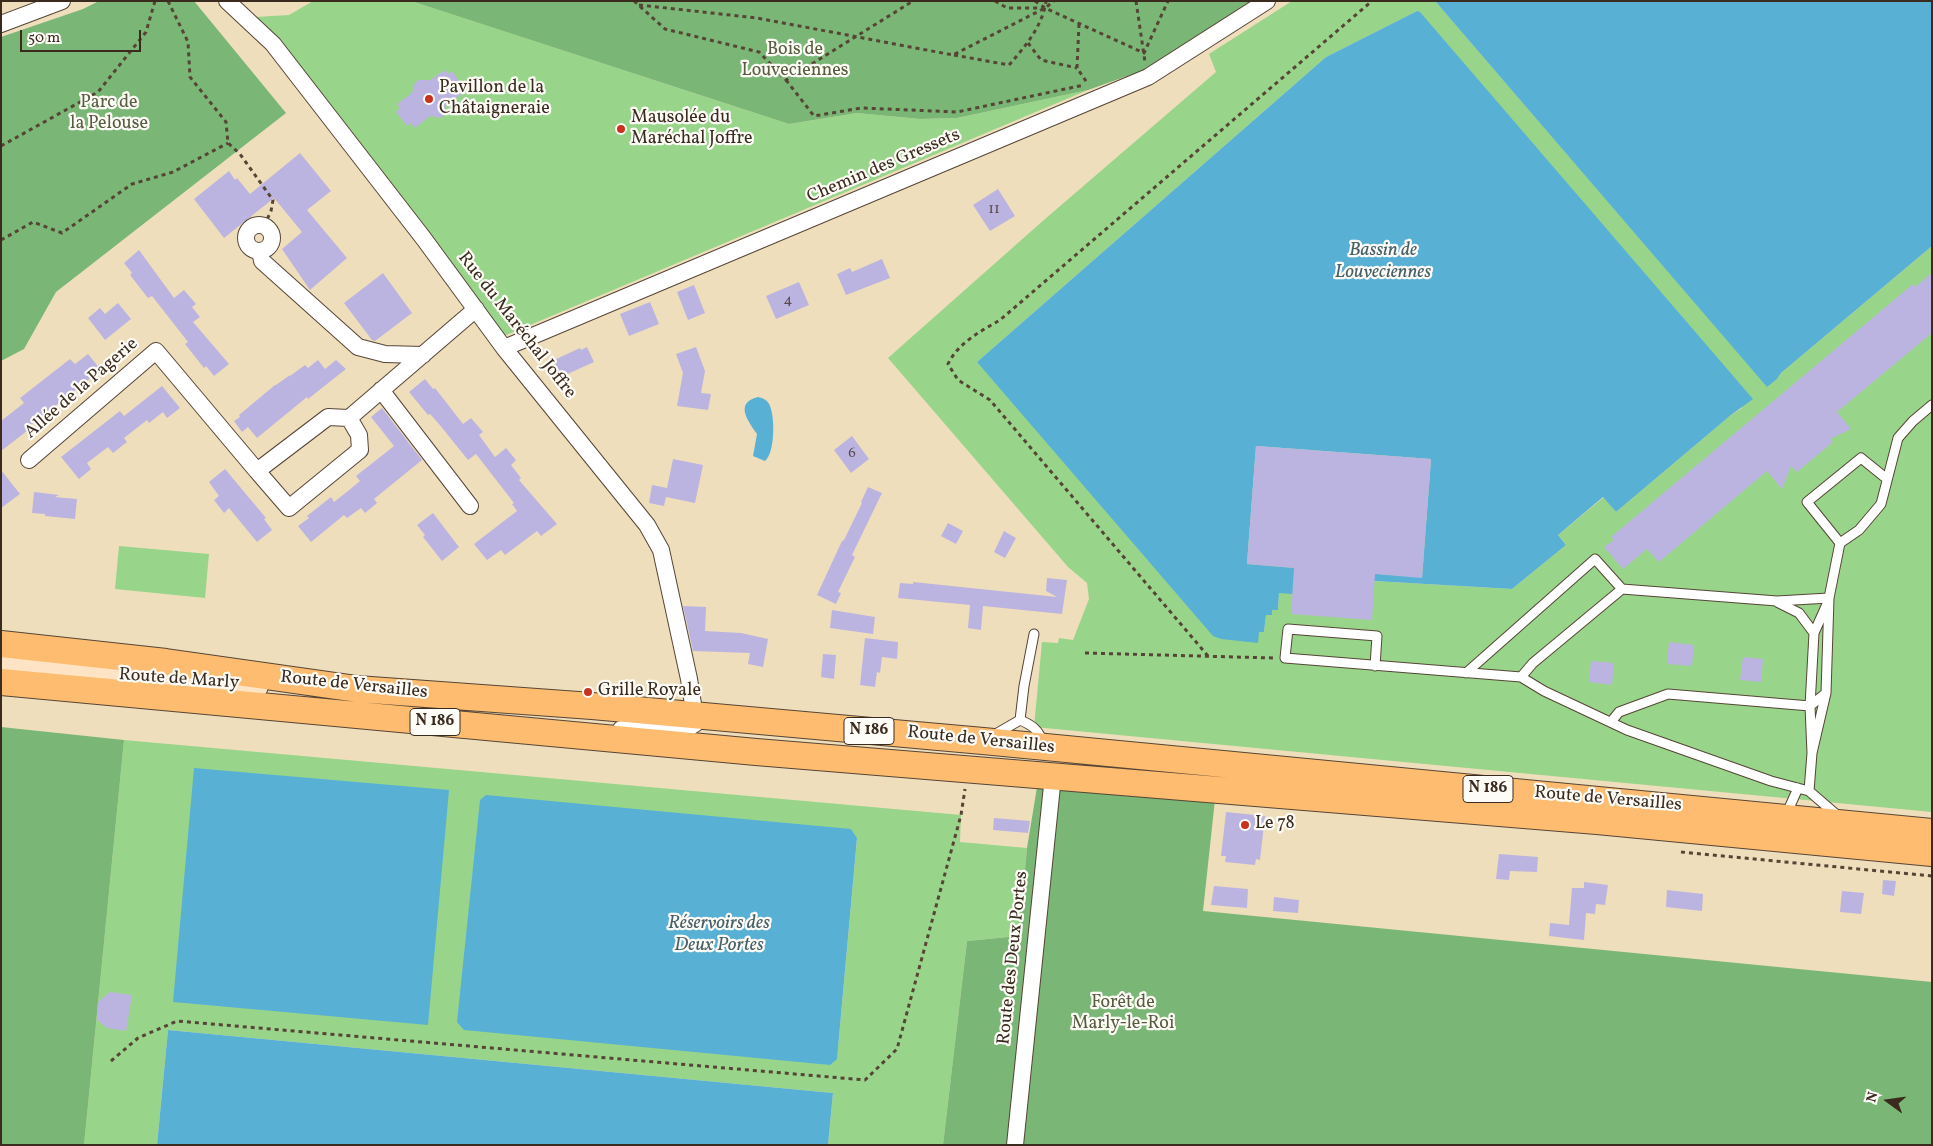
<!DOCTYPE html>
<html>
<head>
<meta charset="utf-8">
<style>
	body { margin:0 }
	#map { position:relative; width:1933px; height:1146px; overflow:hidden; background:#efdebc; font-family:Vollkorn,serif }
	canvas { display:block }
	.frame { position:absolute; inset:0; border:2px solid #3b2a1e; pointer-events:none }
	.north { position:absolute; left:1863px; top:1076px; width:50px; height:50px; -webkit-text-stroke:4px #fdfcf7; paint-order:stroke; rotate:284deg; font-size:14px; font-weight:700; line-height:20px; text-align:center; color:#3b2a1e }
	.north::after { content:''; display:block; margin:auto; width:18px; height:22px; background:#3b2a1e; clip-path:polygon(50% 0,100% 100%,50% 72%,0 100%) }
	.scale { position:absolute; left:20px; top:30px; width:121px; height:22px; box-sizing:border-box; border:2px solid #3b2a1e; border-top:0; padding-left:6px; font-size:15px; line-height:18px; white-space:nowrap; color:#3b2a1e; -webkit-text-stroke:4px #fdfcf7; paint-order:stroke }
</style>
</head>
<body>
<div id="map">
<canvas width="1933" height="1146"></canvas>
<div class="frame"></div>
<div class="north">N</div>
<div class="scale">50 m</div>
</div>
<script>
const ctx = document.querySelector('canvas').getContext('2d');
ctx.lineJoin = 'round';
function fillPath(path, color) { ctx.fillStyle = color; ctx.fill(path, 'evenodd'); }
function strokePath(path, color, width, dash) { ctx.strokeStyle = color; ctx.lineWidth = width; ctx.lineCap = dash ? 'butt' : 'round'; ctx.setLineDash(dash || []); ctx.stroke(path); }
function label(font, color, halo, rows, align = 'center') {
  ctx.font = font + ' Vollkorn,serif'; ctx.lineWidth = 4.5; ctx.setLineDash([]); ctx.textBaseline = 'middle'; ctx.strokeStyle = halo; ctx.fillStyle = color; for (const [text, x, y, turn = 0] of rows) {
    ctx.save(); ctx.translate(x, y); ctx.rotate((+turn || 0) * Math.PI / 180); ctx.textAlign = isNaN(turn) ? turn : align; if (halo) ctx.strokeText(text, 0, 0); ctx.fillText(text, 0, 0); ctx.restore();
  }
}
fillPath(new Path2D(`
	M313 1H411L789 124 857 113 920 119 957 118 1088 90 504 336 255 17 289 15Z
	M1292 1H1435L1767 386 1777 379 1781 373 1932 246V812L1034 727 1042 642 1058 643 1059 638 1073 640 1089 599 1087 583 1068 567 888 358 1045 219 1216 72 1209 54ZM1417 11 1742 408 1731 415 1616 512 1604 497 1558 535 1566 545 1512 589 1374 581 1351 572 1422 578 1431 459 1256 446 1247 564 1279 593 1278 610H1272L1266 615 1264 632H1259L977 362 1326 57Z
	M119 546 209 554 205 598 115 589Z
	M124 740 961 815 960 842 1027 848 1019 936 967 941 943 1145H828L833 1093 168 1030 157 1145H84ZM851 829 857 839 837 1059Z`), '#98d58a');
fillPath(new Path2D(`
	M99 1H194L286 113 56 292 24 349 1 361V37L83 9Z
	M411 1H1251L1144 70 1088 90 957 118 920 119 857 113 789 124Z
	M1 727 124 740 84 1145H1Z
	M1039 775 1216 790 1203 911 1932 982V1145H943L967 941 1019 936 1027 848Z`), '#7ab676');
fillPath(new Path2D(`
	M1435 1H1932V246L1781 373 1777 379 1767 387Z
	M1417 11 1420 12 1753 399 1731 415 1616 512 1603 497 1558 535 1566 545 1512 589 1374 581 1351 572 1422 577 1431 459 1256 446 1247 564 1318 570 1292 594 1279 593 1278 610H1272V615H1266L1264 632H1259L1258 643 1221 639 1213 636 977 362 1326 57Z
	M758 397C763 398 768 400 770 406 775 418 775 453 765 461L753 456 757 434C748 421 734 403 758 397Z
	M194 768 449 790 428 1025 173 1002Z
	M486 795 851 829 857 838 837 1059 830 1065 464 1030 457 1022 480 800Z
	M168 1030 833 1093 828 1145H157Z`), '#58b1d5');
fillPath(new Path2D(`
	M445 70 448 74 452 71 463 86 459 89 462 94 446 105V113L441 118 430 116 415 128 411 123 407 126 396 112 400 108 397 104 412 93 414 85 418 80H430Z
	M300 153 331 191 307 210 347 258 310 290 282 249 302 232 274 198 224 238 194 199 229 171 235 180 237 178 250 194Z
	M998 189 1015 216 990 231 973 205Z
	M139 250 174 298 184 290 196 304 192 307 200 317 193 322 229 364 214 376 206 366 204 368 185 344 188 342 152 296 148 298 130 275 132 273 124 263Z
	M882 259 890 278 846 295 837 274 850 268 852 272Z
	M383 273 412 313 375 341 372 340 344 303Z
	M1932 273V333L1837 412 1851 429 1830 439 1833 442 1797 472 1791 466 1782 489 1767 471 1659 562 1647 549 1623 569 1604 547 1614 540 1611 537 1913 284 1915 287Z
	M799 282 809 305 776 319 766 296Z
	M694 285 705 313 688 320 677 292Z
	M650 302 659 324 629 336 620 314Z
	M118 303 131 319 105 340 88 318 100 308 105 314Z
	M587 347 594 362 561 377 554 360 580 348 581 350Z
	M696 347 705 371 701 393 711 394 708 410 677 406 683 373 676 354Z
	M88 354 101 370 26 429 27 431 1 451V421L24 403 20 398 70 359 75 364Z
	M318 360 325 369 336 360 346 369 308 399 307 397 257 438 248 427 242 432 234 421 240 417 239 415 275 385H276L290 375V376L305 365 308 368Z
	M425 379 433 389 435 388 463 424 471 418 483 432 479 435 495 457 506 448 516 460 511 465 521 478 519 480 557 524 541 536 537 531 505 555 501 550 487 560 474 544 517 511 512 504 514 503 476 454 468 460 439 424 430 414 428 415 409 392Z
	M162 386 180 408 167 418 163 412 149 423 147 420 124 438 127 442 113 453 108 447 87 463 91 469 79 479 61 457 120 411 124 416Z
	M382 408 422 460 374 499 377 503 365 513 361 508 347 518 344 515 311 542 298 526 309 518 307 516 331 497 334 502 348 491 360 481 356 476 394 446 371 417Z
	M852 436 869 459 851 473 834 450Z
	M1256 446 1431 459 1422 578 1375 574 1372 620 1291 614 1294 568 1247 564Z
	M673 459 703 465 695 503 666 497 664 506 649 503 652 485 667 488Z
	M225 469 266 518 264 519 272 530 257 542 229 508 224 513 214 500 219 496 209 482Z
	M1 470 20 494 1 508Z
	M868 487 882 493 852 555 855 557 838 592 841 593 836 604 817 595 842 541 844 540 862 503 861 502Z
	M34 492 59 495 55 497 77 499 75 519 45 516V514L32 513Z
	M433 513 459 547 442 561 423 537 425 535 417 525Z
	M948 523 963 531 956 544 941 536Z
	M1004 531 1016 538 1005 558 994 552Z
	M1047 578 1067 580 1062 614 983 606 981 630 968 628 970 605 898 598 900 583 913 584V582L1057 597 1046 591Z
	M683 606 706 607 705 631 741 633 768 639 763 667 748 664 750 653 693 651Z
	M832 610 875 617 873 634 830 628Z
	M865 638 898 642 897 659 882 657 880 673 877 672 875 687 860 685Z
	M1669 642 1694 645 1692 666 1667 664Z
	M823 654 836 655 834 679 821 677Z
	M1743 657 1763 659 1761 682 1740 680Z
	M1591 661 1614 663 1612 685 1589 682Z
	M1226 812 1265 816 1260 860 1256 859 1255 865 1225 862 1226 856H1221Z
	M994 818 1030 821 1028 833 993 830Z
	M1499 854 1538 857 1537 872 1510 871 1509 880 1496 879Z
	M1883 880 1896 881 1894 896 1882 894Z
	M1584 882 1608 885 1605 905 1596 904 1595 914 1586 913 1584 940 1549 936 1550 923 1569 925 1572 888H1584Z
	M1214 886 1248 889 1247 908 1211 905Z
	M1667 890 1703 894 1702 911 1666 907Z
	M1842 891 1864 893 1861 914 1840 912Z
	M1274 897 1299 900 1298 913 1273 911Z
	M110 992 132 995 126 1031 107 1028 97 1020 98 1002Z`), '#bcb4e0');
const service = new Path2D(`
	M1840 543 1807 502 1861 458 1887 479
	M1777 602 1799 613 1814 633
	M1375 666 1377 636 1288 629 1285 658 1521 677 1544 691 1627 730 1771 781 1809 791 1838 816
	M1466 673 1595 559 1622 589
	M1521 677 1533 663 1622 589 1777 601 1829 598
	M1020 720 1024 686 1034 634
	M1020 720C1032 725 1039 730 1043 743
	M1611 722 1619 712 1668 694 1810 706 1826 693
	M994 735 1020 720
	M1812 753 1826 693 1829 598 1840 543 1859 530 1881 504 1898 438 1913 421 1932 405
	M1809 791 1812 753 1810 706 1814 633 1827 604
	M1786 815 1798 788`);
const minor = new Path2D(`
	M227 1 273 44 424 239 504 348 647 525 661 550 689 679 696 723 690 727 621 729
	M1 24 62 1
	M246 238a13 13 0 1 1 26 0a13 13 0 1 1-26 0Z
	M260 251 262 261 358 347 385 354 423 355
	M504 348 1148 77 1267 1
	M381 390 470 506
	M349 418 359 435 360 450 289 508 257 471 328 417 349 418 476 309
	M29 460 156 351 257 471
	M1015 1145 1053 776`);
const secondary = new Path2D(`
	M1 665 256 686`);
const primary = new Path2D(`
	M1 644 166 662 357 689 592 706 983 741 1932 832
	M1 682 756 752 1597 821 1932 853`);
strokePath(service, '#564536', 11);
strokePath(minor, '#564536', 18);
strokePath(secondary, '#564536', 26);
strokePath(primary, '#564536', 28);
strokePath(new Path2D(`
	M168 1 188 42 190 77 226 122 228 143 240 154 273 200 271 211 264 226
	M634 1 665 29 759 52 786 80 913 1
	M995 1 1007 8H1044
	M1035 1 1045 8 1144 53 1168 1
	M1136 1 1145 62
	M639 5 757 18 953 55 1045 8 1054 1
	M1079 24 1077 68 1088 84
	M1028 43 1041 60 1077 68
	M954 55 1009 65C1025 47 1043 25 1046 1
	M786 80 814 116 861 108 957 112 1084 85
	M1 146 98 92 146 32 155 1
	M1 240 33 222 62 233 132 184 173 172 228 143
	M1085 653 1274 658
	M1208 656 990 400 958 380 948 364C958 343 981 331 1000 320L1372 1
	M1681 852 1932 876
	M111 1061 138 1038 177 1021 865 1080 897 1049 961 815 965 789`), '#564536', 3, [4, 4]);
strokePath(service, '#fff', 9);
strokePath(minor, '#fff', 16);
strokePath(secondary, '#fee4c5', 24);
strokePath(primary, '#fdbc6f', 26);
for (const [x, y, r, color] of [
	[429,99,5,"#c8321e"],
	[621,129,5,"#c8321e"],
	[588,692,5,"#c8321e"],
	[1245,825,5,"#c8321e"]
]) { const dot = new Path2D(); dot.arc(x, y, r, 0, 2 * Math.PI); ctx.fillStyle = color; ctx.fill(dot); strokePath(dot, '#fdfcf7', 2); }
label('15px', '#5b4c4e', null, [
	["11",994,210],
	["4",788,301],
	["6",852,454]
]);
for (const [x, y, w] of [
	[435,722,50],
	[869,731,50],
	[1488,789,50]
]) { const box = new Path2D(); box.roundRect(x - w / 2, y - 13.5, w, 27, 4); ctx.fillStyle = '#fdfcf7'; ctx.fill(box); strokePath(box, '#3b2a1e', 1); }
label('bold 16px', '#3b2a1e', null, [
	["N 186",435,722],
	["N 186",869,731],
	["N 186",1488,789]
]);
label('18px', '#575d3e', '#fdfcf7', [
	["Bois de",795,51],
	["Louveciennes",795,72],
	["Parc de",109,104],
	["la Pelouse",109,125],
	["Forêt de",1123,1004],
	["Marly-le-Roi",1123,1025]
]);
label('18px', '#3b2a1e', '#fdfcf7', [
	["Pavillon de la",439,89],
	["Châtaigneraie",439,110],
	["Mausolée du",631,119],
	["Maréchal Joffre",631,140],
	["Grille Royale",598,692],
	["Le 78",1255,825]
], 'left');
label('18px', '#3b2a1e', '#fdfcf7', [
	["Chemin des Gressets",884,167,-23],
	["Rue du Maréchal Joffre",516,326,52],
	["Allée de la Pagerie",82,389,-41],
	["Route de Marly",179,680,4],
	["Route de Versailles",354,686,6],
	["Route de Versailles",981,741,6],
	["Route de Versailles",1608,800,5],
	["Route des Deux Portes",1014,958,-84]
]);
label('italic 19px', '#476067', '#fdfcf7', [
	["Bassin de",1383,252],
	["Louveciennes",1383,274],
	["Réservoirs des",719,925],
	["Deux Portes",719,947]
]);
</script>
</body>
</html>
